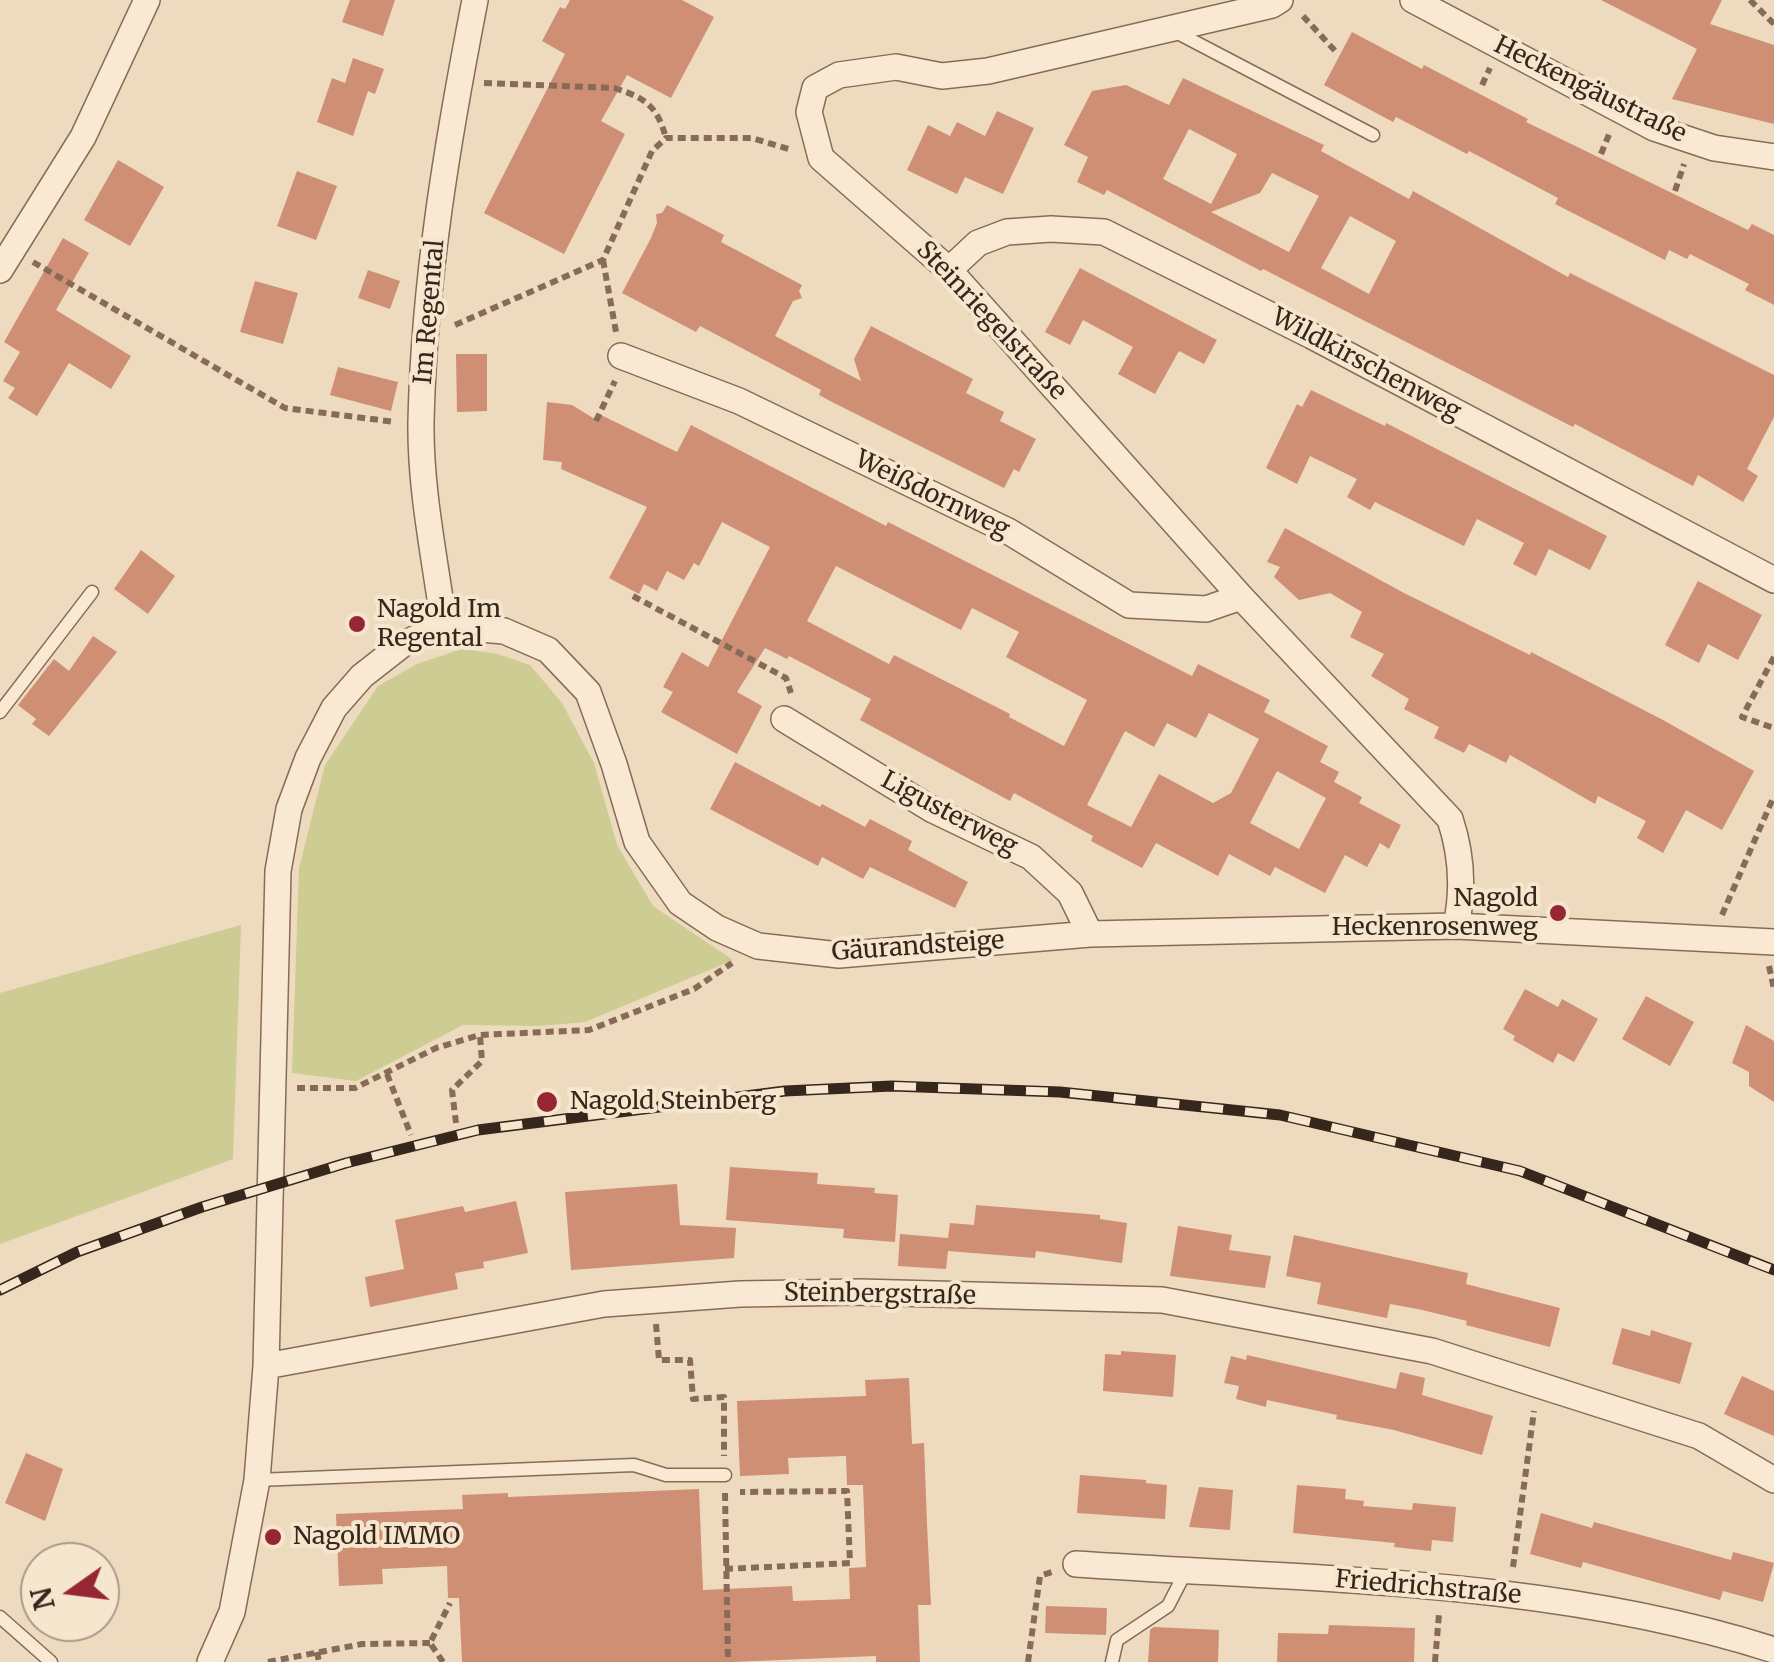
<!DOCTYPE html>
<html>
<head>
<meta charset="utf-8">
<style>
	body { margin:0 }
	#map { position:relative; width:1774px; height:1662px; overflow:hidden; background:#eedbbf; font-family:Merriweather,serif }
	canvas { display:block }
	.north { position:absolute; left:20px; top:1542px; width:100px; height:100px; box-sizing:border-box; background:#f6e6ce; border:2px solid #a99987; border-radius:50%; rotate:256deg; font-size:28px; font-weight:700; line-height:40px; text-align:center; color:#36261c }
	.north::after { content:''; display:block; margin:auto; width:35px; height:45px; background:#972634; clip-path:polygon(50% 0,100% 100%,50% 72%,0 100%) }
</style>
</head>
<body>
<div id="map">
<canvas width="1774" height="1662"></canvas>
<div class="north">N</div>
</div>
<script>
const ctx = document.querySelector('canvas').getContext('2d');
ctx.lineJoin = 'round';
function fillPath(path, color) { ctx.fillStyle = color; ctx.fill(path, 'evenodd'); }
function strokePath(path, color, width, dash) { ctx.strokeStyle = color; ctx.lineWidth = width; ctx.lineCap = dash ? 'butt' : 'round'; ctx.setLineDash(dash || []); ctx.stroke(path); }
function label(font, color, halo, rows, align = 'center') {
  ctx.font = font + ' Merriweather,serif'; ctx.lineWidth = 8; ctx.setLineDash([]); ctx.textBaseline = 'middle'; ctx.strokeStyle = halo; ctx.fillStyle = color; for (const [text, x, y, turn = 0] of rows) {
    ctx.save(); ctx.translate(x, y); ctx.rotate((+turn || 0) * Math.PI / 180); ctx.textAlign = isNaN(turn) ? turn : align; if (halo) ctx.strokeText(text, 0, 0); ctx.fillText(text, 0, 0); ctx.restore();
  }
}
fillPath(new Path2D(`
	M462 649 498 654 530 665 562 703 594 763 617 845 653 906 733 960 585 1022 540 1026 463 1025 356 1081 292 1073 299 868 325 765 378 686 417 664Z
	M241 925 233 1159 0 1244V993Z`), '#cccc93');
fillPath(new Path2D(`
	M350 0H395L383 36 342 22Z
	M570 0H682L714 17 671 98 627 75 601 121 625 134 564 254 484 213 565 54 542 41 560 7 565 9Z
	M1601 0H1722L1710 24 1774 45V124L1672 99 1697 49Z
	M1352 32 1422 69 1424 65 1470 89 1528 119 1526 122 1748 230 1752 224 1774 235V305L1745 290 1749 284 1690 254 1687 259 1669 250 1665 260 1555 204 1558 198 1469 151 1467 154 1396 117 1393 122 1324 85Z
	M353 58 384 69 375 94 368 91 353 136 317 122 332 78 345 83Z
	M1183 78 1324 145 1321 151 1409 199 1413 191 1568 277 1570 273 1774 375V417L1747 469 1758 476 1743 502 1698 475 1693 486 1575 424 1573 427 1263 269 1261 271 1107 190 1104 195 1077 182 1088 157 1064 145 1092 91 1126 85 1169 105ZM1189 129 1237 154 1211 204 1163 179ZM1272 173 1319 196 1289 252 1211 212 1260 193ZM1350 216 1396 241 1369 294 1321 268Z
	M997 111 1034 128 1003 194 965 177 957 194 907 170 928 125 950 136 957 122 985 136Z
	M118 160 164 187 130 246 84 220Z
	M297 171 337 186 316 240 277 226Z
	M667 205 724 235 721 242 802 285 799 291 802 298 793 301 775 336 861 381 854 359 871 326 973 379 966 393 1004 412 1000 421 1036 439 1019 472 1014 469 1004 488 832 402 819 395 821 390 700 326 696 332 622 293 651 238 657 223 656 214 662 213Z
	M63 238 89 253 56 310 131 356 111 389 69 363 37 416 8 398 15 388 3 381 20 352 4 342Z
	M1080 268 1217 340 1204 364 1179 351 1155 394 1118 374 1133 347 1083 320 1070 345 1045 332Z
	M368 270 400 281 390 309 358 298Z
	M255 281 298 293 283 344 240 332Z
	M456 354H487V411L457 412Z
	M338 367 398 382 391 411 330 395Z
	M1311 390 1385 426 1386 423 1607 536 1590 570 1549 549 1536 576 1513 564 1524 543 1477 519 1464 546 1375 502 1370 510 1347 497 1357 479 1310 456 1297 484 1266 468 1297 404 1302 407Z
	M547 402 572 405 598 421 601 415 677 452 691 425 886 526 888 522 1192 676 1198 664 1270 700 1264 712 1328 746 1320 762 1339 772 1334 782 1362 797 1359 803 1401 825 1389 849 1380 843 1367 867 1345 855 1325 893 1275 867 1270 876 1229 854 1218 876 1156 843 1142 868 1091 841 1093 836 1014 793 1010 801 860 720 871 699 789 656 787 659 765 648 737 692 762 706 737 754 661 712 673 692 663 687 682 652 708 667 770 547 722 522 699 566 694 563 684 580 667 571 657 591 644 584 639 594 609 578 647 507 561 469 562 462 543 460ZM836 566 961 630 972 608 1019 632 1006 657 1087 700 1064 746 1009 717 1010 714 894 655 889 664 807 621ZM1209 713 1259 739 1231 793 1213 803 1159 774 1131 827 1087 805 1125 731 1154 747 1167 723 1196 738ZM1277 771 1326 798 1299 849 1250 823Z
	M1285 528 1404 593 1530 655 1531 652 1663 720 1754 771 1722 830 1686 810 1663 853 1637 838 1646 821 1598 796 1595 804 1510 755 1506 763 1469 744 1464 753 1434 738 1439 727 1404 709 1409 699 1371 676 1384 654 1350 637 1362 612 1330 593 1299 600 1274 577 1280 567 1267 562Z
	M141 550 175 576 148 614 114 589Z
	M1698 581 1762 615 1738 660 1708 644 1699 663 1665 645Z
	M93 636 117 652 49 736 32 724 36 719 18 705 54 659 69 671Z
	M735 762 820 807 822 804 865 827 870 819 912 841 908 850 968 882 955 908 870 867 863 879 822 857 818 866 710 809Z
	M1525 989 1558 1007 1562 999 1598 1019 1574 1062 1558 1053 1553 1063 1513 1040 1515 1036 1503 1029Z
	M1646 996 1694 1022 1670 1066 1622 1039Z
	M1746 1025 1774 1041V1102L1749 1086V1072L1732 1063Z
	M730 1167 818 1173 817 1184 875 1188 874 1193 898 1195 895 1242 843 1238 844 1229 726 1220Z
	M677 1184 680 1225 736 1228 734 1258 571 1270 565 1192Z
	M516 1201 528 1253 483 1262 484 1268 455 1273 458 1289 370 1307 365 1277 404 1269 395 1220 463 1206 465 1212Z
	M976 1205 1100 1215V1219L1127 1223 1122 1263 1036 1251 1035 1258 948 1251 946 1269 898 1266 900 1234 948 1238 950 1223 974 1225Z
	M1178 1226 1232 1235 1229 1250 1271 1256 1265 1288 1170 1276Z
	M1294 1235 1468 1273 1466 1284 1560 1308 1550 1347 1466 1325 1467 1321 1418 1309 1390 1304 1387 1318 1317 1304 1321 1283 1286 1276Z
	M1622 1328 1650 1336 1651 1330 1692 1343 1680 1384 1612 1364Z
	M1121 1351 1176 1355 1173 1397 1103 1391 1105 1354 1121 1355Z
	M1247 1355 1396 1389 1400 1372 1425 1378 1422 1395 1493 1416 1482 1455 1394 1430 1336 1419 1337 1415 1267 1400 1266 1407 1236 1399 1239 1386 1224 1383 1231 1356 1246 1360Z
	M1742 1376 1774 1391V1436L1724 1414Z
	M909 1378 912 1444 924 1443 927 1524 931 1605H918L920 1662H876V1656L733 1662H462L459 1598H448L447 1566 382 1569 383 1584 339 1586 336 1514 463 1509 462 1495 508 1493V1497L699 1489 703 1590 792 1586 793 1601 850 1599 849 1568 866 1567 863 1485H847L846 1456 788 1458 789 1474 740 1476 737 1401 866 1396 865 1380Z
	M26 1453 63 1469 45 1521 5 1503Z
	M1080 1475 1146 1480V1483L1167 1485 1165 1519 1077 1513Z
	M1297 1485 1346 1489 1345 1499 1364 1501 1363 1506 1412 1510 1413 1503 1456 1507 1453 1542 1432 1540 1431 1551 1394 1547 1395 1543 1293 1533Z
	M1199 1487 1233 1490 1230 1530 1189 1527Z
	M1541 1513 1592 1528 1594 1522 1731 1560 1733 1552 1774 1563 1763 1602 1723 1591 1720 1600 1583 1562 1581 1568 1530 1554Z
	M1046 1606 1107 1608 1106 1635 1045 1633Z
	M1329 1625 1415 1628 1414 1662H1277L1278 1633 1328 1634Z
	M1154 1627 1219 1630 1218 1662H1148L1150 1630Z`), '#ce8f74');
const service = new Path2D(`
	M1172 30 1373 135
	M0 712 92 592
	M257 1480 634 1465 666 1475H725
	M0 1617 51 1662
	M1112 1662 1117 1640 1168 1606 1186 1571`);
const minor = new Path2D(`
	M1280 0 1272 5 988 71 942 76 896 67 839 75 815 88 809 112 821 158 949 270 1241 597 1450 819C1462 855 1464 889 1456 926
	M1413 0 1654 128 1714 148 1774 157
	M0 270 83 137 147 0
	M949 270 978 243 1007 232 1051 229 1104 232 1312 336 1774 580
	M621 356 739 401 1008 531 1129 605 1206 609 1241 597
	M444 626C435 559 420 489 421 422 424 279 448 139 475 0
	M784 719 933 810 1031 857 1070 893 1090 934
	M266 1366 604 1304 740 1294 859 1292 1162 1300 1432 1351 1699 1436 1774 1480
	M1076 1564C1309 1580 1549 1578 1774 1650
	M210 1662 232 1612 257 1480 266 1366 278 871 289 809 308 758 334 708 362 676 403 644 444 626 504 631 548 650 588 692 614 764 637 842 680 903 717 928 758 946 839 955 1090 934 1456 926 1774 942`);
strokePath(service, '#876b57', 15);
strokePath(minor, '#876b57', 28);
strokePath(new Path2D(`
	M1750 0 1774 24
	M1303 16 1338 54
	M484 83 614 88C646 98 657 106 666 138
	M1482 85 1490 68
	M1601 154 1610 132
	M1675 191 1684 164
	M603 260 616 332
	M33 262 285 408 395 422
	M455 325 603 260 652 151 666 138H752L792 150
	M596 421 615 381
	M633 596 786 678 791 693
	M1774 657 1742 717 1774 728
	M1722 915 1774 796
	M1769 966 1774 989
	M387 1074 411 1135
	M297 1088H355L436 1048 480 1035 589 1030 694 989 732 963
	M456 1123 452 1090 482 1061 480 1035
	M656 1324 659 1360H690L693 1399 724 1397V1456
	M725 1493 728 1662
	M1513 1567 1534 1411
	M725 1569 850 1563 847 1491 740 1492
	M317 1652 319 1662
	M268 1662 362 1644 430 1643
	M443 1662 430 1643 450 1603
	M1028 1662 1040 1576 1052 1572
	M1435 1662 1439 1614`), '#876b57', 6, [8, 5]);
strokePath(service, '#f9e9d2', 12);
strokePath(minor, '#f9e9d2', 25);
const rail = new Path2D(`
	M0 1290 77 1252 202 1207 346 1163 478 1130 785 1091 892 1086 1060 1092 1280 1115 1520 1171 1774 1270`);
strokePath(rail, '#36261c', 11);
strokePath(rail, '#f6e6ce', 8, [22]);
for (const [x, y, r, color] of [
	[357,624,10,"#972634"],
	[1558,913,10,"#972634"],
	[547,1102,12,"#972634"],
	[273,1537,10,"#972634"]
]) { const dot = new Path2D(); dot.arc(x, y, r, 0, 2 * Math.PI); ctx.fillStyle = color; ctx.fill(dot); strokePath(dot, '#f6e6ce', 4); }
label('25px', '#36261c', '#f6e6ce', [
	["Heckengäustraße",1590,90,26],
	["Im Regental",430,312,-85],
	["Steinriegelstraße",991,321,47],
	["Wildkirschenweg",1366,365,28],
	["Weißdornweg",932,495,26],
	["Ligusterweg",949,814,28],
	["Gäurandsteige",918,947,-4],
	["Steinbergstraße",880,1295,1],
	["Friedrichstraße",1428,1588,5]
]);
label('25px', '#36261c', '#f6e6ce', [
	["Nagold Im",377,610],
	["Regental",377,639],
	["Nagold",1538,899,"right"],
	["Heckenrosenweg",1538,928,"right"],
	["Nagold Steinberg",570,1102],
	["Nagold IMMO",293,1537]
], 'left');
</script>
</body>
</html>
